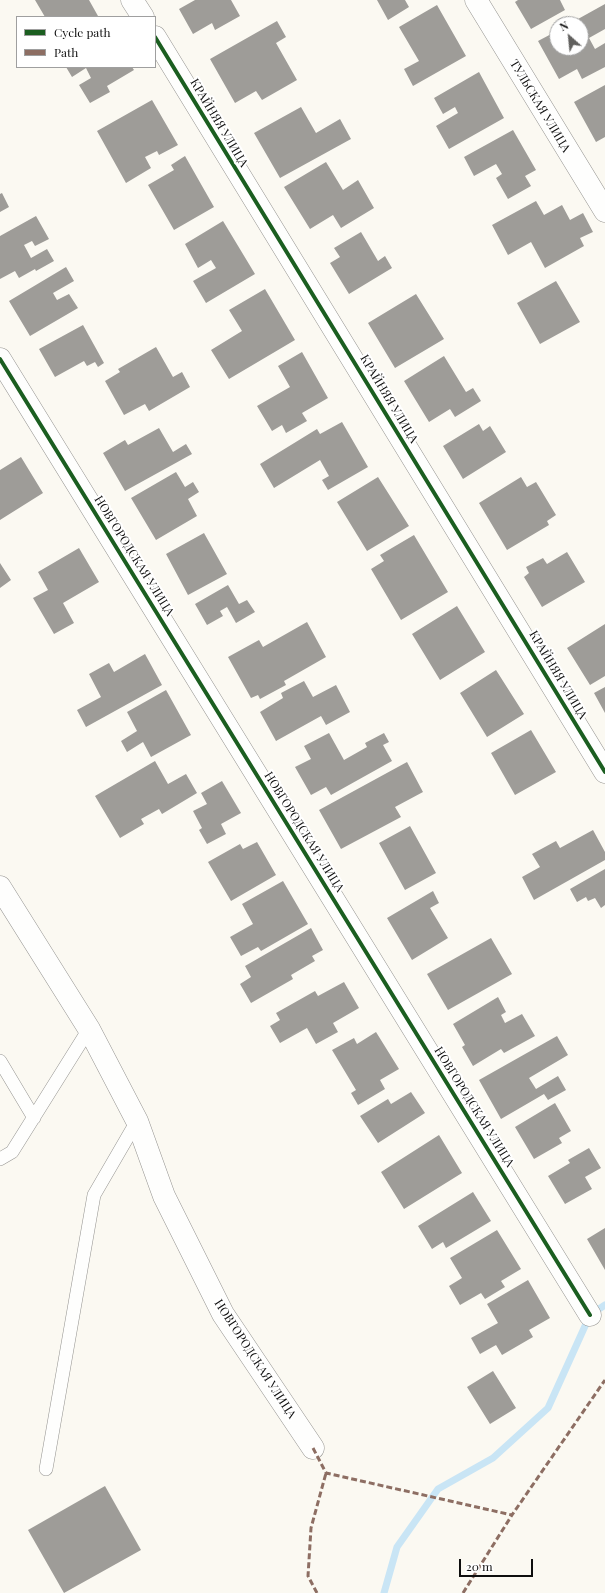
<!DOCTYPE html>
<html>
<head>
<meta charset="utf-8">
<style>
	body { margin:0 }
	#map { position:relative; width:605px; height:1593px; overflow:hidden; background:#fbf9f2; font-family:"Playfair Display",serif }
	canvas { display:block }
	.legend { position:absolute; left:16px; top:16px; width:140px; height:52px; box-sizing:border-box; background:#fff; border:1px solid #9f9f9f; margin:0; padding:5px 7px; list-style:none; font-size:12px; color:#0e0e0e }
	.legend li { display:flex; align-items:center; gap:8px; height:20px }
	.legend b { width:20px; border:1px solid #9f9f9f }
	.north { position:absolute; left:549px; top:16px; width:40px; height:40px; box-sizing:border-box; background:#fff; border:1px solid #9f9f9f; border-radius:50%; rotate:333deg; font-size:11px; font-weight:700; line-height:16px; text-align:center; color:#0e0e0e }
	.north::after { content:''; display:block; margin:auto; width:14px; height:18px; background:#61605e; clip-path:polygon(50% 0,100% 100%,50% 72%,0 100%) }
	.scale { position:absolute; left:459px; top:1559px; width:74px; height:18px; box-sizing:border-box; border:2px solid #0e0e0e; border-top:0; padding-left:5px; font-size:12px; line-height:14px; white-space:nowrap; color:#0e0e0e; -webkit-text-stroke:3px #fff; paint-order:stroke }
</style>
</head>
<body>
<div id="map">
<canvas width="605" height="1593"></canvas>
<ul class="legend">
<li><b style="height:5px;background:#1b5e20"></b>Cycle path</li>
<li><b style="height:5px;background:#8d6e63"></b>Path</li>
</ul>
<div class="north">N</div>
<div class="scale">20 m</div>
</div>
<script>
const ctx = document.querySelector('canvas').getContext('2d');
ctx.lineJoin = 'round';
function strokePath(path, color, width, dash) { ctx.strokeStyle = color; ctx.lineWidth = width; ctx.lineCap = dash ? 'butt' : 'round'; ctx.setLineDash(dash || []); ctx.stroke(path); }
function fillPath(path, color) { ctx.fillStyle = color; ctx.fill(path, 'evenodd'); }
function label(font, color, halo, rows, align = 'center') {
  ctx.font = font + ' "Playfair Display",serif'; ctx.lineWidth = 4; ctx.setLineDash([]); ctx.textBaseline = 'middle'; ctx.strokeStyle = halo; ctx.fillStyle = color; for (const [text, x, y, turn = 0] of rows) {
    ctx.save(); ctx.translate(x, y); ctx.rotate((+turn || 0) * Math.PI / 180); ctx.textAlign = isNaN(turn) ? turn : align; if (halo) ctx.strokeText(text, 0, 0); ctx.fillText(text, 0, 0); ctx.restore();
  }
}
strokePath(new Path2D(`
	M384 1593 397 1547 438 1489 493 1458 548 1408 590 1315 605 1305`), '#c9e5f5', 7);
fillPath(new Path2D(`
	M35 0H89L98 16 95 17H45Z
	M195 0H231L240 16 215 30 212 23 193 34 179 9Z
	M377 0H405L409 7 388 20Z
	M518 0H560L565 10 531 29 515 2Z
	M605 4V29L589 38 595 49 605 43V67L582 79 577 69 559 79 538 41 557 31V48H581V24H569Z
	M437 5 466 56 413 86 404 69 419 61 399 27Z
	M277 21 286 37 276 43 297 80 262 100 256 91 235 103 210 59Z
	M66 67H132L134 70 107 86 110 92 90 103 79 85 91 78 86 68 72 77Z
	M479 72 504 118 449 149 436 126 458 113 455 107 443 114 434 98Z
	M605 85V137L596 142 574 102Z
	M152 100 178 145 159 155 157 151 145 157 151 168 126 183 97 131Z
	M301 107 316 133 340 119 351 139 280 178 254 133Z
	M513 130 536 170 525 176 531 186 508 199 496 178 502 174 496 164 474 176 464 157Z
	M185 156 214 207 174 230 148 185 174 170 171 165Z
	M326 162 343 190 358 180 374 208 341 228 333 215 310 229 284 187Z
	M2 193 9 207 0 212V194Z
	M536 201 544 215 562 205 570 220 583 213 593 232 580 238 584 246 545 268 531 242 508 255 492 225Z
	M36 216 49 239 35 246 32 241 24 245 31 258 47 249 54 261 36 271 35 269 19 278 15 271 0 279V236Z
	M223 221 255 274 206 303 193 281 216 268 211 260 198 268 185 244Z
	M361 232 378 261 385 256 392 268 349 294 330 263 340 257 334 248Z
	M66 267 74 281 53 293 57 300 69 294 78 308 30 336 9 301Z
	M556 281 580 322 540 344 517 303Z
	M265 289 295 340 229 379 211 350 242 331 229 310Z
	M416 294 444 339 395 368 368 323Z
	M83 325 104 363 98 367 95 362 87 366 84 361 55 377 39 349Z
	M156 347 173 377 182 372 190 387 149 411 145 404 124 415 105 381 120 372 118 369Z
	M302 352 328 398 302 413 307 421 286 433 282 425 272 431 257 406 290 387 278 366Z
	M444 356 466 392 473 388 481 401 455 417 450 409 429 422 404 381Z
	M342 422 368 467 328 490 322 480 329 476 320 460 274 488 260 464 317 429 320 434Z
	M479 424 483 431 490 426 506 452 463 479 443 446Z
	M159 428 173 452 186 444 192 454 125 491 103 453 125 440 128 445Z
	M21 457 43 493 0 520V470Z
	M176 472 185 487 193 482 199 492 188 499 197 516 156 540 131 498Z
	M378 477 409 526 367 551 337 502Z
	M521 477 527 487 536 482 556 515 547 521 549 525 507 550 479 503Z
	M204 533 227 574 188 595 166 554Z
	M414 535 448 592 401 620 371 569 384 561 380 555Z
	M79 548 99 582 63 603 74 623 54 634 33 598 48 590 38 572Z
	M567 552 585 582 542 607 524 577 529 573 526 567 543 558 547 564Z
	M0 563 11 580 0 588Z
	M228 585 239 604 247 600 255 612 236 623 227 607 220 611 223 616 207 625 195 604Z
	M457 606 485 652 440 680 412 634Z
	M307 622 326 657 284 681 286 685 260 699 258 695 251 698 228 657 259 640 263 647Z
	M605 624V676L590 685 567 648Z
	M145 654 162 685 86 727 77 710 101 697 89 674 109 663 114 672Z
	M496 670 524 714 487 737 460 693Z
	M304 681 313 697 336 685 350 712 326 725 321 716 276 741 260 712 283 698 281 693Z
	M605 687V713L594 693Z
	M166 690 191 735 151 757 143 742 127 752 121 741 137 731 127 712Z
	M531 730 556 772 515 795 491 753Z
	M329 733 344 760 367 747 365 743 384 733 389 742 383 745 392 761 331 795 326 787 311 795 295 767 311 759 304 746Z
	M155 761 168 784 186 774 197 793 162 814 159 809 141 819 144 824 120 838 95 796Z
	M407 762 423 792 395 807 401 817 341 849 319 810Z
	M222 781 241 813 221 824 226 834 207 844 199 830 202 828 193 811 207 804 201 793Z
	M410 826 436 873 405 890 379 843Z
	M593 830 605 852V860L534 900 522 877 540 867 532 854 556 841 560 848Z
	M257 842 276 875 231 901 208 862 240 844 243 849Z
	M605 869V905L601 908 595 898 588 901 586 897 577 902 570 889Z
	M283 881 308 924 261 951 258 947 241 956 230 937 253 924 242 904Z
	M433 891 439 903 430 908 448 938 412 960 387 918Z
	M311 928 323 950 312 956 315 961 291 975 293 979 251 1003 240 984 251 977 245 966Z
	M491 938 512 974 448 1010 427 974Z
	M344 982 359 1008 333 1023 338 1032 316 1044 307 1028 280 1043 270 1026 280 1020 276 1013 315 991 318 996Z
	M498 997 506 1012 501 1015 505 1023 522 1014 535 1036 504 1053 501 1049 473 1066 462 1047 465 1045 453 1024Z
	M376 1032 399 1069 380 1080 385 1089 358 1105 351 1093 356 1090 332 1050 354 1038 357 1044Z
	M557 1036 568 1055 529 1078 536 1089 558 1076 566 1090 548 1100 544 1094 501 1119 479 1080Z
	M411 1092 425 1113 378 1143 360 1116 388 1099 391 1104Z
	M555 1103 571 1131 559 1138 562 1143 534 1159 515 1127Z
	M439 1135 462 1173 404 1209 381 1172Z
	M589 1148 601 1168 585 1177 592 1189 565 1204 548 1176 570 1163 568 1160Z
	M473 1192 491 1221 446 1248 443 1242 432 1249 418 1226Z
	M605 1228V1270L587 1239Z
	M497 1230 521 1269 501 1281 505 1287 485 1299 481 1293 460 1305 449 1286 462 1278 450 1258Z
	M528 1280 550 1318 529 1330 533 1337 502 1355 496 1345 480 1354 471 1338 498 1323 487 1304Z
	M493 1371 516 1408 490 1424 467 1387Z
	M105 1486 141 1550 64 1593 28 1530Z`), '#9e9c98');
const lane = new Path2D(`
	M0 1061 34 1118
	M0 1159 12 1152 89 1029
	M46 1469 94 1195 137 1121`);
const street = new Path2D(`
	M132 0 143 17
	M476 0 605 211
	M155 37 605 772
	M0 359 590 1315
	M0 887 89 1029 137 1121 164 1196 223 1314 313 1448`);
strokePath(lane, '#959491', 14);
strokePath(street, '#959491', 23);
strokePath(lane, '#fefefd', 13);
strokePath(street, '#fefefd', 22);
strokePath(new Path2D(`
	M313 1448 326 1473 512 1515 605 1380
	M317 1593 308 1576 311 1528 326 1473
	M463 1593 512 1515`), '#8d6e63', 3, [6, 3]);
strokePath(new Path2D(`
	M155 37 605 772
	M0 359 590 1315`), '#1b5e20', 4);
label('12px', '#0e0e0e', '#fff', [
	["ТУЛЬСКАЯ УЛИЦА",540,106,59],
	["КРАЙНЯЯ УЛИЦА",219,123,59],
	["КРАЙНЯЯ УЛИЦА",389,399,59],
	["НОВГОРОДСКАЯ УЛИЦА",134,556,58],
	["КРАЙНЯЯ УЛИЦА",558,675,59],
	["НОВГОРОДСКАЯ УЛИЦА",304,832,58],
	["НОВГОРОДСКАЯ УЛИЦА",474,1107,58],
	["НОВГОРОДСКАЯ УЛИЦА",255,1359,57]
]);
</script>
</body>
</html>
